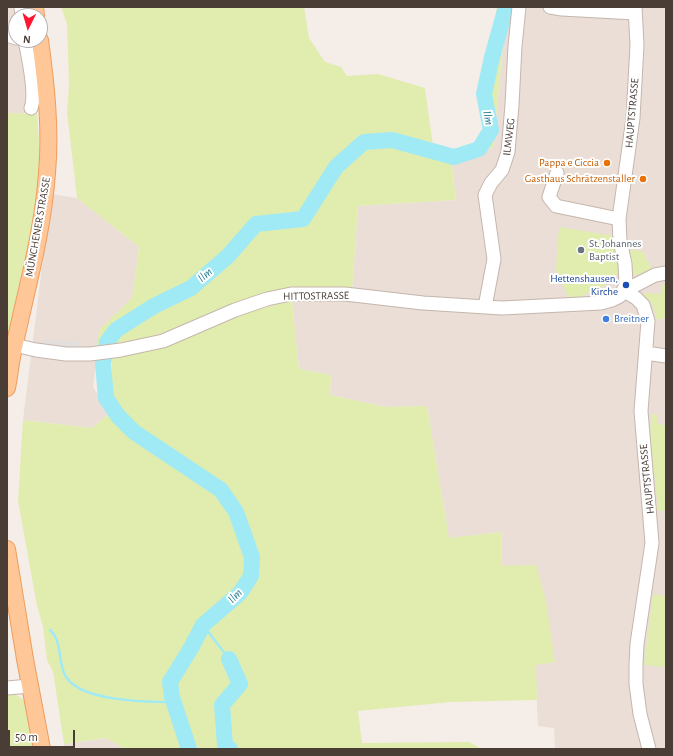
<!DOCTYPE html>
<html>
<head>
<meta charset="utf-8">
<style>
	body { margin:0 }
	#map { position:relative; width:673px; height:756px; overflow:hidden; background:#f5eee8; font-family:"Alegreya Sans",sans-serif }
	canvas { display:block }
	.frame { position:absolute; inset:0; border:8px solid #4a3d36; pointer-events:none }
	.north { position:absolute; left:8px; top:8px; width:40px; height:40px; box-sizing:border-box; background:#fff; border:1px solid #b7b1af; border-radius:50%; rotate:185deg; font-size:11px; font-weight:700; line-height:16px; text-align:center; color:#4a3d36 }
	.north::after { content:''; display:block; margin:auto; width:14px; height:18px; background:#ff1530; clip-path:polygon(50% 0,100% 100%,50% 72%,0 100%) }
	.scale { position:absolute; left:8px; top:730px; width:67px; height:18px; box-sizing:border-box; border:2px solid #4a3d36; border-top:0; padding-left:5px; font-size:12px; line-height:14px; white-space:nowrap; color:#4a3d36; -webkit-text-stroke:3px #fff; paint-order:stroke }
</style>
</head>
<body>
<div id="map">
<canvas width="673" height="756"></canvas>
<div class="frame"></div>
<div class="north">N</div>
<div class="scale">50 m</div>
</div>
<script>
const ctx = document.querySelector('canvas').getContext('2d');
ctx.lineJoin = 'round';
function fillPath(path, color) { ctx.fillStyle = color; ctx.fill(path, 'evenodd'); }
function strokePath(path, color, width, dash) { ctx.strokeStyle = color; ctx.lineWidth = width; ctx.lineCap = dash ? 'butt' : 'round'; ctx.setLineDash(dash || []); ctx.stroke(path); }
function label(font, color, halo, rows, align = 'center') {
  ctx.font = font + ' "Alegreya Sans",sans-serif'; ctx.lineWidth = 4; ctx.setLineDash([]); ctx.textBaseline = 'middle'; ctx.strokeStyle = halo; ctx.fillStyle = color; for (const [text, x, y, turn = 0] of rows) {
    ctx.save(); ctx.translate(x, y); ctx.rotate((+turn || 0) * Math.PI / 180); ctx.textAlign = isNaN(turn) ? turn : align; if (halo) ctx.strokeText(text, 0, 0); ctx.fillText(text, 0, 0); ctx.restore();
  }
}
fillPath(new Path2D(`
	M7 7H25L16 16V40H30L37 114 7 113Z
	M507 7H666V749H555L554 728 538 726 535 665 555 662 501 566 502 532 449 538 427 406 386 407 330 395 331 375 299 369 292 301 293 289 352 291 358 206 456 200 452 165 493 147Z
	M51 194 77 198 139 247 132 298 100 329 93 387 110 413 92 428 23 420Z
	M106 738 125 749H65L64 744Z`), '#eaded6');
fillPath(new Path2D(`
	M61 7H304L309 38 325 62 341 67 347 76 378 74 425 88 433 146 449 152 479 142 486 130 479 98 497 7H507L493 147 452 165 456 200 358 206 352 291 293 289 153 336 128 343 96 347 100 329 132 298 139 247 77 198 67 112 69 85 67 24Z
	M7 113 37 114 41 171 33 238 7 360Z
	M559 227 613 236 618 274 608 280 604 286 570 301 556 270Z
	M635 250 644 252 646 261 650 262 651 273 634 275 628 251Z
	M662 284 666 287V318L657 320 652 303 644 296V293L661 294Z
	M292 301 299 369 331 375 330 395 386 407 427 406 449 538 502 532 501 566 536 565 546 601 555 662 536 665 537 700 451 702 358 711 362 743 469 742 482 749H125L106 738 64 744 53 672 47 660 43 627 37 606 18 501 23 420 92 428 110 413 112 358 140 352 186 339 243 314 270 306Z
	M652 414 657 415 658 424 666 425V510L658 511 650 430Z
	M653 594 666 596V667L644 665Z
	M7 693C16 694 22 697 27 704L36 749H7Z`), '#e1edae');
fillPath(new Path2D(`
	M42 339 79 342V348L41 345Z`), '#e3dfdd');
strokePath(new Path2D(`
	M203 625 229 659
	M50 630C62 641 58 659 64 673 75 702 148 702 174 702`), '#a0eaf6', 2.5);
strokePath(new Path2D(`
	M229 659 240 684 222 705 225 745 230 749
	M189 749 172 697 170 682 191 648 203 625 240 593 251 576 252 557 236 512 221 490 134 432 118 416 106 398 103 364 107 342 116 330 154 306 191 288 228 256 256 224 303 219 336 167 364 142 392 140 454 157 479 149 491 130 484 94 492 57 506 7`), '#a0eaf6', 16);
const minor = new Path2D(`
	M21 7 22 16
	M550 7 562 9 635 13
	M7 35 16 38
	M25 40C28 57 37 93 31 108
	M557 173 549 197 556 206 619 219
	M624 291 636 298 643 305 648 321 641 411 652 543 637 644 636 665V684L640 714 649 749
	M624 291 655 275 666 273
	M485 307 494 259 485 195 491 183 502 170 508 152 512 105 515 46 519 7
	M14 345 36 350 66 354H90L121 350 163 341 235 310 267 299 291 294H345L423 303 502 308 601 303 612 300 620 296 626 285 625 264 620 241 619 219 633 118 637 45 635 7
	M646 353 666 356
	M7 688 30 686`);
const major = new Path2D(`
	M35 7 36 16
	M7 388C10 373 11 358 15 343 27 287 43 231 47 173 51 129 46 84 40 40
	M7 549 25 659 42 749`);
strokePath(minor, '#c5b6ad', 15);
strokePath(major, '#ee9d5e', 18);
strokePath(minor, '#fff', 13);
strokePath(major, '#ffc697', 16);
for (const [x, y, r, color] of [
	[607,163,4,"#e8710a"],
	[643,179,4,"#e8710a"],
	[581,250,4,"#6b7280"],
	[626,285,4,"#1a4fb4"],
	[606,319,4,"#3f7fe0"]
]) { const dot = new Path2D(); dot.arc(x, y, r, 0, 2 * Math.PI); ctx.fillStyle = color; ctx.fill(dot); strokePath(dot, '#fff', 1.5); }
label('11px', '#4a3d36', '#fff', [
	["HAUPTSTRASSE",632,113,-85],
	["ILMWEG",509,137,-83],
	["MÜNCHENER STRASSE",38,227,-80],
	["HITTOSTRASSE",316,296,-1],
	["HAUPTSTRASSE",647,479,-96]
]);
label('11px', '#c56008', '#fff', [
	["Pappa e Ciccia",599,163],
	["Gasthaus Schrätzenstaller",635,179]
], 'right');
label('11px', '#5b616d', '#fff', [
	["St. Johannes",589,244],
	["Baptist",589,257]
], 'left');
label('11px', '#164399', '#fff', [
	["Hettenshausen,",618,279],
	["Kirche",618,292]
], 'right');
label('11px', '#366cbe', '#fff', [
	["Breitner",614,319]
], 'left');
label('italic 12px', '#1f7a8b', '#fff', [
	["Ilm",488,118,80],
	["Ilm",205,275,-41],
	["Ilm",235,596,-46]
]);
</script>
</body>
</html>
